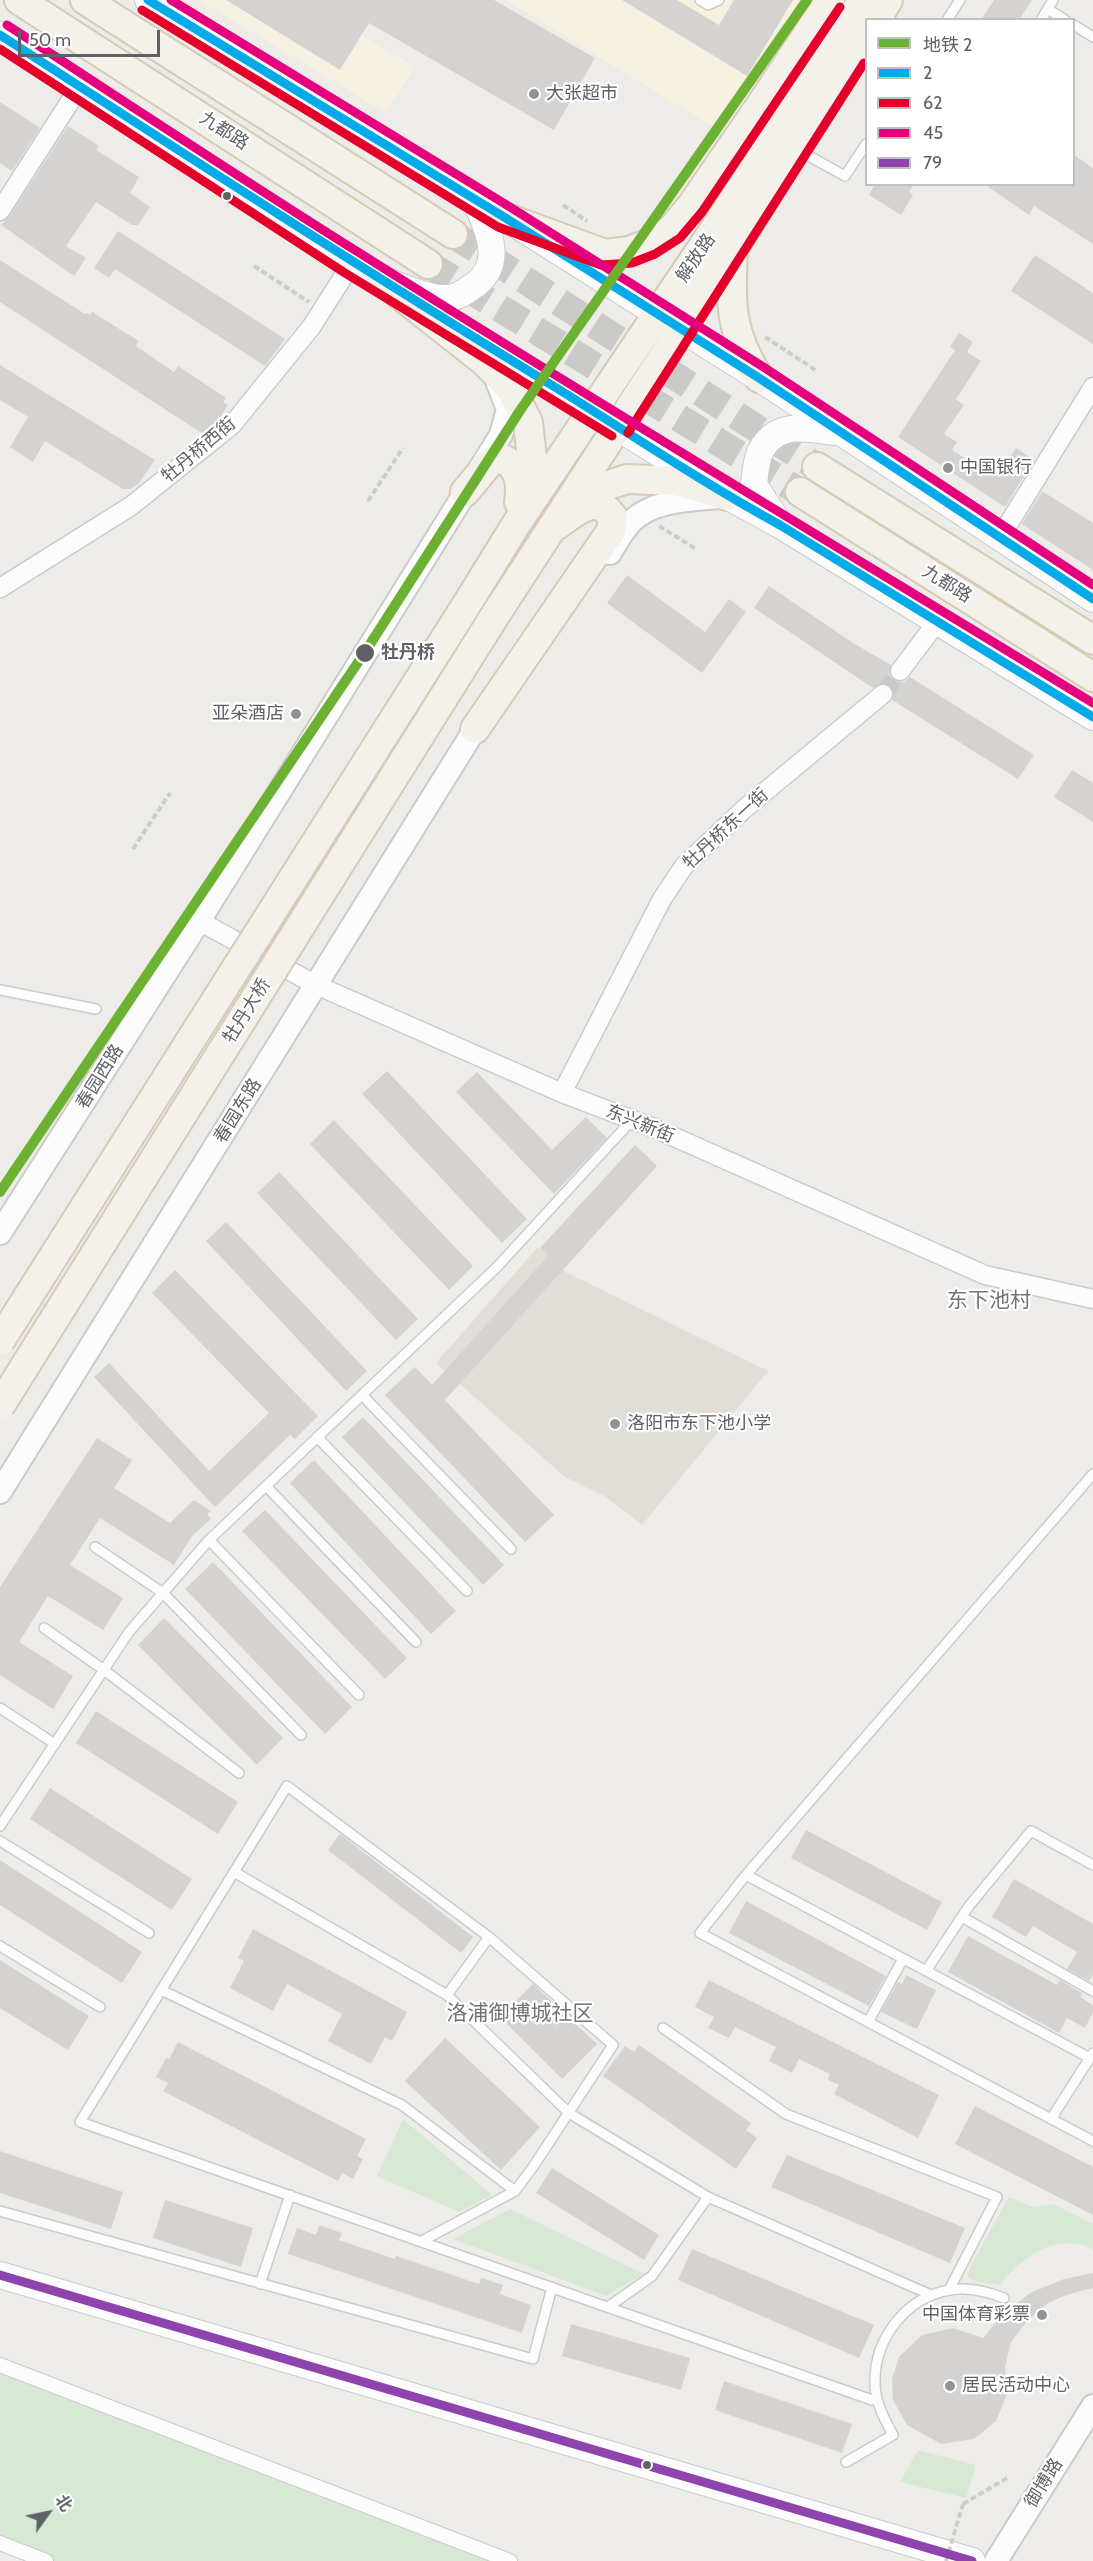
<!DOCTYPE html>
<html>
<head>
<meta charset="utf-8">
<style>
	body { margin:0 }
	#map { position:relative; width:1093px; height:2561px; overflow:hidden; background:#eeece8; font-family:Cabin,"Noto Sans SC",sans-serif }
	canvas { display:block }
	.legend { position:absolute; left:865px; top:18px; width:210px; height:168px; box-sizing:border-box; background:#fff; border:2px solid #bfc0c2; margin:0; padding:8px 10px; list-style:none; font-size:18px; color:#5e6266 }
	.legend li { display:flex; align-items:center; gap:12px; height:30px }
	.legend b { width:30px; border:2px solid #bfc0c2 }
	.north { position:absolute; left:18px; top:2483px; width:60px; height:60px; -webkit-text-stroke:4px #fff; paint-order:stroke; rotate:57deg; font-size:16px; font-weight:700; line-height:24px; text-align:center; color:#5e6266 }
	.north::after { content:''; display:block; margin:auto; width:21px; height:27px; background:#5e6266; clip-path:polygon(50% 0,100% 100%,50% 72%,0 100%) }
	.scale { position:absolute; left:18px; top:30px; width:142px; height:27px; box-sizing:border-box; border:3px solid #5e6266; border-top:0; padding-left:8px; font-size:18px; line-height:21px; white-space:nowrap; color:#5e6266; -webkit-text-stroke:4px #fff; paint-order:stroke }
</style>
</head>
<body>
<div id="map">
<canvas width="1093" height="2561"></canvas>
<ul class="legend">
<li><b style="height:8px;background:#6db132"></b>地铁 2</li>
<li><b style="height:8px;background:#05aae8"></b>2</li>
<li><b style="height:8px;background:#e4002b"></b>62</li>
<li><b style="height:8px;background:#e5007d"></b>45</li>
<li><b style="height:8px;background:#8e44ad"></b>79</li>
</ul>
<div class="north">北</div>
<div class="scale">50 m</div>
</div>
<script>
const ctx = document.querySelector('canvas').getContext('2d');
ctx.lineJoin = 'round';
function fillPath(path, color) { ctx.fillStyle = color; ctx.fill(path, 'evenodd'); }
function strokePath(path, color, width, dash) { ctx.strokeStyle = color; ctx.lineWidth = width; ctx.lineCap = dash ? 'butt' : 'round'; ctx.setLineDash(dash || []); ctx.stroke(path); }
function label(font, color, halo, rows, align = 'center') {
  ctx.font = font + ' Cabin,"Noto Sans SC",sans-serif'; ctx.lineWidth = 4.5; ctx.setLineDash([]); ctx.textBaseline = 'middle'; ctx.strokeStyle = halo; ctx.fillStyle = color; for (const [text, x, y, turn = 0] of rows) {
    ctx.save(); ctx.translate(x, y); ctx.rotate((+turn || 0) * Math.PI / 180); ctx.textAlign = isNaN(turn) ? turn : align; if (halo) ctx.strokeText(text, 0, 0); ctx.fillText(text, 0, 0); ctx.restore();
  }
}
fillPath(new Path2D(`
	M199 0H303L415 67 386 113Z
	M506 0H816L730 137Z`), '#f7f1e2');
fillPath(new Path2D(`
	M538 1247 567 1273 768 1371 642 1525 606 1497 565 1477 436 1363Z`), '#e1ded8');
fillPath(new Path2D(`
	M403 2119 492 2195 459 2212 377 2176Z
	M1009 2197 1033 2207 1053 2204 1093 2224V2249C1056 2232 1023 2256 1000 2285L978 2282 968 2278 969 2269Z
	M510 2209 644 2274 606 2296 453 2239Z
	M0 2365 510 2561H46L0 2543Z
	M918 2450 976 2465 966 2498 900 2482Z`), '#d7e9d4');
fillPath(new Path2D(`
	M226 0H494L595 58 554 130 369 23 340 70Z
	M622 0H677L719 25 734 0H793L747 76Z
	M994 0H1032L1019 20H981Z
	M0 102 40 128 12 171 0 163Z
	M68 126 99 146 96 150 139 177 130 193 150 207 138 225H132L96 202 66 246 86 258 74 276 1 225 9 217Z
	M1074 155 1093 168V244L1034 206 1029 215 984 184H1074Z
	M875 184H914L909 192 913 195 901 215 869 195Z
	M118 231 285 339 265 366 115 269 109 278 94 268Z
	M1035 255 1093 293V344L1011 291Z
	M0 260 85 314 87 313 90 315 92 312 139 341 136 346 174 372 178 366 226 398 223 402 228 405 216 424 203 434 0 302Z
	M959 333 973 342 967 352 981 361 956 399 964 405 944 434 957 442 952 450 983 470 989 461 1002 470 1016 448 1034 460 1005 507 898 437 955 350 950 347Z
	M0 365 155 460 139 483 131 489H123L45 441 33 462 10 447 28 417 0 400Z
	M1042 491 1093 523V570L1022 524Z
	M627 575 705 632 729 599 746 612 702 673 607 603Z
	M769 586 853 643 891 665 889 675 894 680 904 682 910 677 1034 755 1018 779 892 700 894 692 887 684 881 683 873 688 754 608Z
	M1072 770 1093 783V822L1054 797Z
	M387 1071 527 1219 502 1243 362 1094Z
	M477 1072 552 1150 586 1117 607 1138 554 1194 456 1092Z
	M334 1120 473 1266 449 1290 310 1144Z
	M635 1145 657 1166 445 1400 554 1515 525 1542 385 1395 415 1367 432 1385 548 1256 540 1248Z
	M279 1172 418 1319 396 1340 257 1193Z
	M226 1222 367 1371 346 1391 206 1241Z
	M175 1270 318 1416 295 1439 290 1435 215 1507 94 1377 109 1363 209 1471 269 1413 152 1293Z
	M363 1417 504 1565 483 1585 342 1437Z
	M97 1438 132 1460 114 1488 170 1523 194 1500 211 1511 207 1514 211 1519 192 1536 174 1565 100 1518 70 1565 123 1598 103 1630 48 1596 19 1642 73 1676 53 1709 0 1675V1587Z
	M314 1460 456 1611 431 1634 290 1483Z
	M265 1510 407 1658 385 1679 242 1531Z
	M213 1562 352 1707 325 1734 185 1589Z
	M164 1618 283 1738 257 1765 138 1645Z
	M96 1711 238 1802 218 1834 76 1743Z
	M50 1788 192 1879 172 1910 30 1819Z
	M806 1830 942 1902 927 1930 791 1858Z
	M340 1834 473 1937 461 1953 328 1850Z
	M0 1860 142 1952 122 1983 0 1905Z
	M1014 1879 1093 1924V1975L1089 1981 1067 1969 1077 1952 1033 1926 1026 1937 992 1917Z
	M746 1901 886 1976 869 2006 729 1933Z
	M253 1929 407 2012 392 2041 385 2037 371 2064 328 2041 342 2014 287 1984 273 2011 230 1988 244 1961 238 1958Z
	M968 1936 1057 1985 1060 1980 1082 1993 1080 1997 1093 2005V2012L1085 2028 1067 2018 1059 2033 948 1972Z
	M0 1960 89 2016 68 2050 0 2008Z
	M906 1975 936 1990 917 2029 881 2012 898 1982 902 1984Z
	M709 1980 939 2095 918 2138 834 2094 839 2085 828 2080 830 2074 799 2059 792 2073 769 2061 776 2047 735 2027 729 2038 708 2028 714 2017 695 2007Z
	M533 1984 597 2044 562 2079 500 2017Z
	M445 2038 540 2127 501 2170 405 2081Z
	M178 2042 366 2139 357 2156 363 2159 353 2179 342 2173 338 2181 163 2091 168 2083 156 2077 166 2058 169 2059Z
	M639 2045 751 2123 746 2130 757 2138 736 2169 603 2076 625 2046 634 2052Z
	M975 2106 1093 2167V2215L955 2144Z
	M0 2151 123 2192 111 2229 0 2193Z
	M787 2155 965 2228 950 2263 771 2187Z
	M552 2168 659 2235 644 2260 536 2193Z
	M165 2200 253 2228 241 2267 153 2238Z
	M319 2225 342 2233 339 2240 395 2259 396 2256 479 2284 481 2278 503 2285 500 2294 531 2305 522 2333 288 2254 297 2228 316 2235Z
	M692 2249 874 2325 859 2358 678 2280Z
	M1093 2273V2288L1066 2295 1048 2303 1027 2321 1011 2342 1005 2367 1007 2394 996 2421 974 2439 941 2444 907 2425 893 2400 892 2379 899 2357 922 2335 953 2328 983 2338 1000 2317 1030 2293 1064 2279Z
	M571 2324 690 2358 681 2390 562 2356Z
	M724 2381 852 2424 842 2453 715 2410Z`), '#d5d3d1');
strokePath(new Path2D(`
	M883 694 900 671`), '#cacac8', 18, [18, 9]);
strokePath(new Path2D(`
	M453 234 817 467
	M428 264 800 492`), '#cacac8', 28, [28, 14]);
const service = new Path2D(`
	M700 0 708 5 719 0
	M1048 9 1065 20
	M947 20 960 0
	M1041 20 1053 0
	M1074 25 1093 37
	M798 150 845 176 866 144
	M0 990 96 1009
	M362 1395 511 1549
	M317 1437 467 1591
	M1093 1474 746 1875 700 1933 1093 2141
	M266 1486 416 1642
	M209 1540 359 1695
	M95 1547 163 1593 301 1735
	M44 1628 104 1670 239 1773
	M0 1708 55 1744
	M0 1826 129 1632 209 1540 497 1267 632 1120
	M0 1841 149 1933
	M234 1872 447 1995 569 2113 708 2197 652 2276 608 2307
	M746 1875 1090 2058
	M962 1917 1093 1991
	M0 1946 100 2007
	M926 1971 969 1906 1031 1831 1093 1865
	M161 1990 402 2105 515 2191
	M447 1995 489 1937
	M868 2022 903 1959
	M663 2028 786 2114 997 2197 949 2290
	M1051 2119 1093 2053
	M708 2197 931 2295
	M0 2211 533 2359 552 2287
	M422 2241 515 2191 533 2167 613 2045 489 1937 287 1786 80 2122 872 2400
	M260 2284 290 2195
	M846 2462 893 2435C884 2418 875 2402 875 2383 874 2339 906 2297 950 2290 969 2287 986 2291 1004 2298`);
const pedestrian = new Path2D(`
	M0 2365 510 2561
	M0 2543 46 2561`);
const minor = new Path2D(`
	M0 211 80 86
	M999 539 1093 387
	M0 588 131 506 232 425 312 326 352 263
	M900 671 937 622
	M199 921 316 985 562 1093 654 1128 985 1275 1093 1299
	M562 1093 662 899 684 866 744 809 883 694`);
const tertiary = new Path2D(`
	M610 553C616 543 623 530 631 522 652 500 690 500 719 497
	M0 1233 199 921 501 435 508 409 498 384
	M0 1492 475 729 485 718
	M996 2561 1093 2406`);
const secondary = new Path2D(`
	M148 0 504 217 759 378 1093 599
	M0 35 396 289
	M389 282C406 288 424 297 442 298 454 299 462 294 472 287 506 265 488 229 475 200
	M455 326 727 496 780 525 1093 717
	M777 520 754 485C755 475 756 461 760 452 776 421 805 428 833 432
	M0 2275 972 2561`);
const primary = new Path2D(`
	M19 0 428 264
	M85 0 453 234
	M876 20 888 0
	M504 217 605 254 629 251 650 243 672 229 692 205 762 103 830 0
	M733 251C730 303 730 333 759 378
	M380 279 485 362 511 389 528 422 533 467 523 501
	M817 467 1093 640
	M465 492 490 462 501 458C519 466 522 483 519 502
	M800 492 1093 677
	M574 507 591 491 627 479 676 481 727 496
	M467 604 517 523 712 233 863 0
	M494 617 733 249 866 36
	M475 729 611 531 613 517C595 492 576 512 557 525`);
strokePath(service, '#cacbca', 12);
strokePath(pedestrian, '#cacbca', 16);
strokePath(minor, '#cacbca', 21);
strokePath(tertiary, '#cacbca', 26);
strokePath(secondary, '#cacaca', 28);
strokePath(primary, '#d5cbb6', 32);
strokePath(new Path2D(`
	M563 205 587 221
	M254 266 309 302
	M765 337 817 371
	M368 501 403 448
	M659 526 696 549
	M133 849 170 793
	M963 2504 1007 2478`), '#cacecb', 4, [6, 3]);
strokePath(service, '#fcfcfc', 9);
strokePath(pedestrian, '#fcfcfc', 14);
strokePath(minor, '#fcfcfc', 18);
strokePath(tertiary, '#fcfcfc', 22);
strokePath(secondary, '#fcfcfc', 26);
strokePath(primary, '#f3f1e9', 28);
const primaryBridge = new Path2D(`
	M0 1341 467 604
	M0 1406 494 617`);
strokePath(primaryBridge, '#d5cbb6', 32, []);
strokePath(new Path2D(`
	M946 2561 963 2504`), '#cacecb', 4, [6, 3]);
strokePath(primaryBridge, '#f3f1e9', 28);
strokePath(new Path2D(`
	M148 0 504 217 759 378 1093 599
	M0 35C187 156 373 276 563 392 635 437 705 484 780 525L1093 717`), '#05aae8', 9);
strokePath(new Path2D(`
	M142 10 498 227 601 265 632 263 655 254 680 238 702 212 840 7
	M0 49 345 273 612 436
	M628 433 864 63`), '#e4002b', 9);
strokePath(new Path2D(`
	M171 0 510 207 765 368 1093 585
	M7 25C124 101 240 178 358 252 601 406 848 553 1093 703`), '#e5007d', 9);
strokePath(new Path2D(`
	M0 2275 972 2561`), '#8e44ad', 9);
strokePath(new Path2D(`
	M0 1192 365 652 521 409 807 0`), '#6db132', 10);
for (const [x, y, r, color] of [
	[534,94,6,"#909294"],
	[227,196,5,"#5e6266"],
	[948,468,6,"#909294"],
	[365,653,10,"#5e6266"],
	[296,714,6,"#909294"],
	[615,1424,6,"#909294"],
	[1042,2315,6,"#909294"],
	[950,2386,6,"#909294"],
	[647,2465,5,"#5e6266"]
]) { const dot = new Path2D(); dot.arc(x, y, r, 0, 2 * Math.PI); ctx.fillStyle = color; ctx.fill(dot); strokePath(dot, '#fff', 2); }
label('18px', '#5e6266', '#fff', [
	["大张超市",546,94],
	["中国银行",960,468],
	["亚朵酒店",284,714,"right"],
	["洛阳市东下池小学",627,1424],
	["中国体育彩票",1030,2315,"right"],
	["居民活动中心",962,2386]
], 'left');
label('18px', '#5e6266', '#fff', [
	["九都路",224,131,33],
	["解放路",696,258,-56],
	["牡丹桥西街",199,450,-40],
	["九都路",947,584,32],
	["牡丹桥东一街",726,829,-43],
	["牡丹大桥",247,1011,-58],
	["春园西路",100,1077,-58],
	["春园东路",238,1111,-58],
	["东兴新街",640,1124,22],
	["御博路",1044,2483,-58]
]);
label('bold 18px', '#5e6266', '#fff', [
	["牡丹桥",381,653]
], 'left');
label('21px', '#6f7478', '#fff', [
	["东下池村",989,1301],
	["洛浦御博城社区",520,2014]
]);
</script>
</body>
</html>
